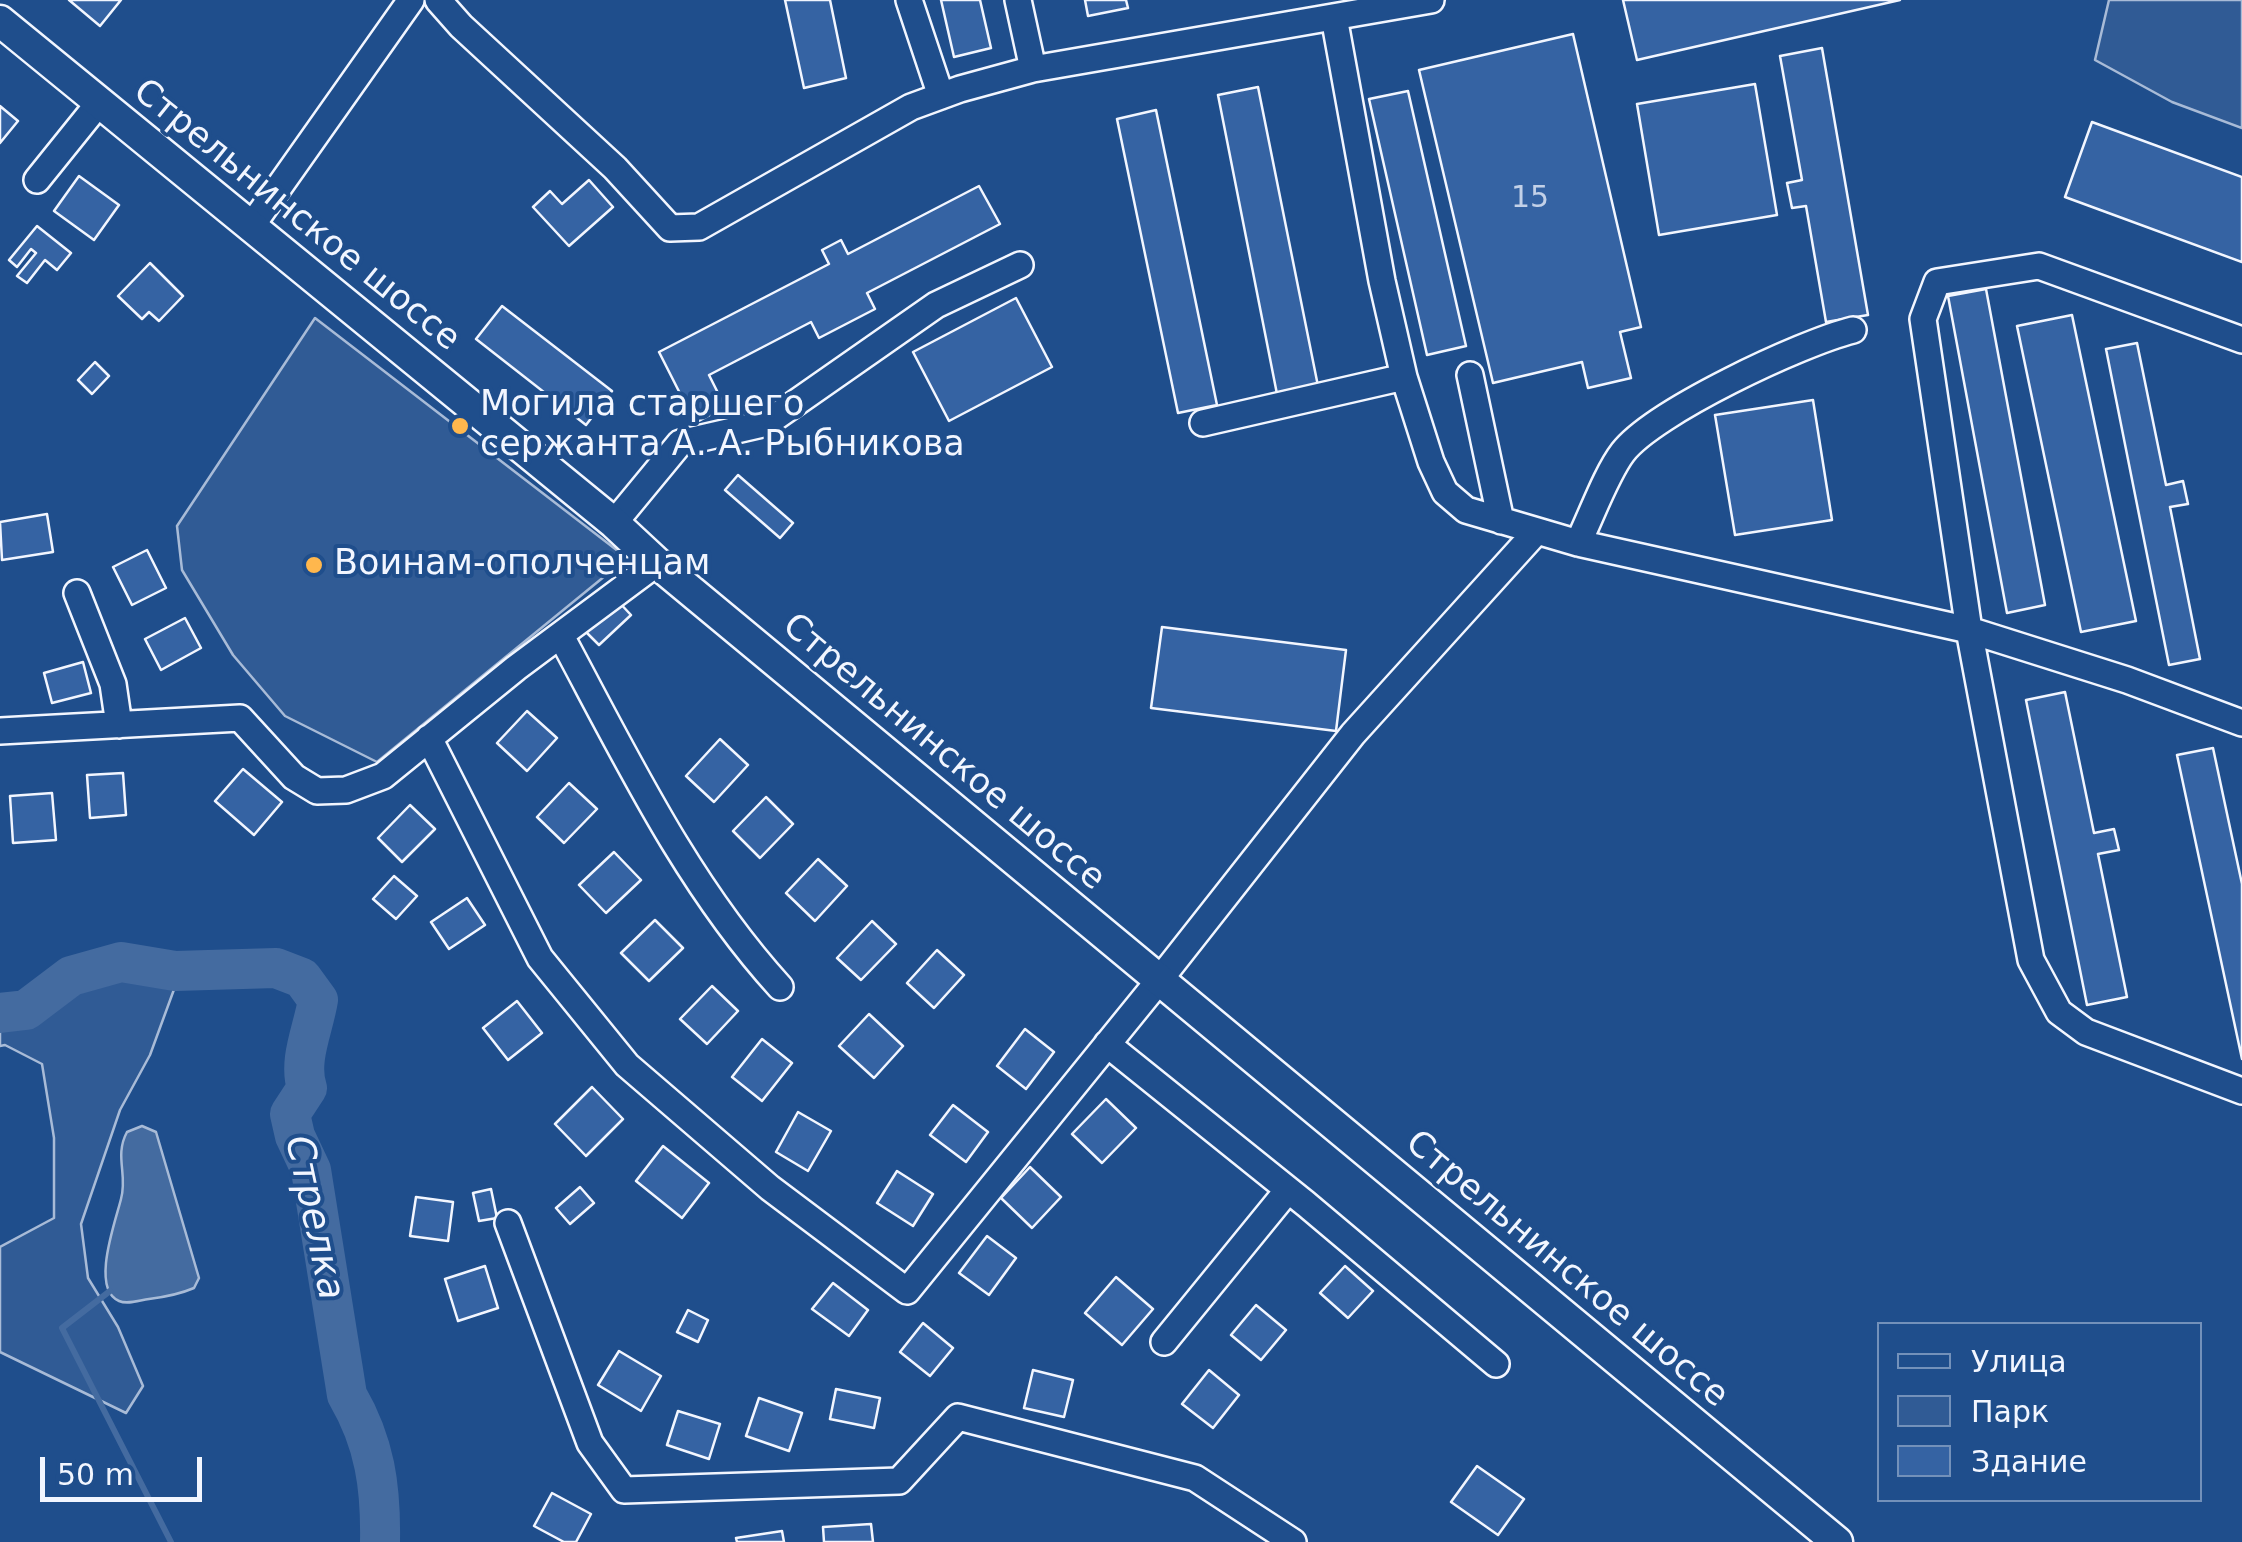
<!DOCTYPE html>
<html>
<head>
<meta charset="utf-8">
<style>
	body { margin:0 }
	#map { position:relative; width:2242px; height:1542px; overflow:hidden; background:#1f4e8c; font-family:"DejaVu Sans",sans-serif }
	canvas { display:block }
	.legend { position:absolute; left:1877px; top:1322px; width:325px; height:180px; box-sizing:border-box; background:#1f4e8c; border:2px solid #7391ba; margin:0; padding:12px 18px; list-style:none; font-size:30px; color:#f2f6ff }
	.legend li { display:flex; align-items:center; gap:20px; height:50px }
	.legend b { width:50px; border:2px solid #7391ba }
	.scale { position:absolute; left:40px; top:1457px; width:162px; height:45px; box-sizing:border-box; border:5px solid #f2f6ff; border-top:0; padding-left:12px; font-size:30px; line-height:35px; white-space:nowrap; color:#f2f6ff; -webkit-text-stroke:8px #1f4e8c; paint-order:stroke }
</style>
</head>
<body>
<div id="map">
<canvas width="2242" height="1542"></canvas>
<ul class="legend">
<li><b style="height:12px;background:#1f4e8c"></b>Улица</li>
<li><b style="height:28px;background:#305b95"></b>Парк</li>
<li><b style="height:28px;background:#3563a3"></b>Здание</li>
</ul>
<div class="scale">50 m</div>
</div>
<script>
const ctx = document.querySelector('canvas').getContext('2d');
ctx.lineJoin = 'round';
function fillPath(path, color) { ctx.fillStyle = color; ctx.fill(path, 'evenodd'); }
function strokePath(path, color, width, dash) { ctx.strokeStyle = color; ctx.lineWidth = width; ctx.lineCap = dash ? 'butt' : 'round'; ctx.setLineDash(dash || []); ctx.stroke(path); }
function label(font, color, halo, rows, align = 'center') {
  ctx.font = font + ' "DejaVu Sans",sans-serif'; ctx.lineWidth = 8; ctx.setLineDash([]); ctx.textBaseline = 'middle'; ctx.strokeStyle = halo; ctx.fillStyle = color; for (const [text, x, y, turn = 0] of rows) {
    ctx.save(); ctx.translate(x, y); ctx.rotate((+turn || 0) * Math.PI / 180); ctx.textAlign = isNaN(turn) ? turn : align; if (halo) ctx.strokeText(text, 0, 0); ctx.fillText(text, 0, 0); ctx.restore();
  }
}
const green = new Path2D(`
	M2109 0H2242V128L2172 102 2095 60Z
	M315 318 627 558 377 762 285 716 233 655 182 570 177 526Z
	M91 970 176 984 150 1055 120 1110 81 1224 88 1278 118 1327 143 1386 126 1413 0 1352V1247L54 1218V1138L42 1064 5 1045 0 1046V1009L39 981Z`);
fillPath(green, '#305b95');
strokePath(green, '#a8bbd7', 2.5);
const water = new Path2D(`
	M142 1126 156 1132 199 1278 194 1288C180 1294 165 1297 149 1299 140 1300 128 1305 119 1301 90 1289 116 1220 121 1199 128 1175 114 1156 127 1132Z`);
fillPath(water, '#446ba0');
strokePath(water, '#a8bbd7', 2.5);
strokePath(new Path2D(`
	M110 1291 62 1328 171 1542`), '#446ba0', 6);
strokePath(new Path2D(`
	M0 1013 26 1010 71 976 121 962 175 971 276 968 302 978 318 1000C313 1030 298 1060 307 1088L290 1114 295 1136 311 1170 347 1395C375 1443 381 1487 380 1542`), '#446ba0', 40);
const building = new Path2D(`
	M69 0H121L100 26Z
	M785 0H830L846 78 804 88Z
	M941 0H980L991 48 954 57Z
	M1085 0H1126L1128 8 1088 16Z
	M1623 0H1900L1637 60Z
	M1573 34 1641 327 1620 332 1631 378 1588 388 1582 362 1493 383 1419 70Z
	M1822 48 1868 315 1826 322 1806 206 1792 208 1787 183 1802 180 1780 56Z
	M1755 84 1777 215 1659 235 1637 104Z
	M1258 87 1318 386 1277 394 1218 95Z
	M1408 91 1466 346 1427 355 1369 99Z
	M0 106 18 121 0 143Z
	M1156 110 1217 405 1178 413 1117 119Z
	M2092 122 2242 177V262L2065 197Z
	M79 176 119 205 94 240 54 211Z
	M589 180 613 207 569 246 533 207 550 191 562 204Z
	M979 186 1000 224 867 293 875 309 819 338 811 322 709 375 725 407 695 423 659 352 829 264 822 250 841 240 848 254Z
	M37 226 71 253 57 270 45 260 27 283 17 276 36 253 31 249 17 267 9 260Z
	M150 263 183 296 159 321 149 312 142 319 118 296Z
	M1986 289 2045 605 2007 613 1948 296Z
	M1016 298 1052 367 949 421 913 352Z
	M502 306 612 391 586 425 476 339Z
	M2072 315 2136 621 2081 632 2017 326Z
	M2137 343 2166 485 2183 481 2188 504 2170 507 2200 659 2169 665 2106 349Z
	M95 362 109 376 92 394 78 380Z
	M1813 400 1832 520 1735 535 1715 415Z
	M738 475 793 523 780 538 725 490Z
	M47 514 53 552 2 560 0 522Z
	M147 550 166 588 132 605 113 567Z
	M616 599 631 615 599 645 584 630Z
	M185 618 201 648 161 670 145 639Z
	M1162 627 1346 650 1336 731 1151 708Z
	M83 662 91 693 52 703 44 673Z
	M2065 692 2094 833 2114 829 2119 850 2098 854 2127 997 2087 1005 2026 700Z
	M527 711 557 738 527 771 497 743Z
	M720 739 748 765 714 802 686 776Z
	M2213 748 2242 884V1059L2177 755Z
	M243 769 282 802 254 835 215 801Z
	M123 773 126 815 90 818 87 775Z
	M569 783 597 809 564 843 537 817Z
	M52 793 56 840 13 843 10 796Z
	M766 797 793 824 760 858 733 831Z
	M410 805 435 829 402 862 378 838Z
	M614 852 641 880 606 913 579 885Z
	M818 859 847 886 815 921 786 893Z
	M394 876 417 896 396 919 373 899Z
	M467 898 485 925 449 949 431 922Z
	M655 920 683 948 649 981 621 953Z
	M872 921 896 944 861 980 837 958Z
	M937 950 964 975 934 1008 907 983Z
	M712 986 738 1011 707 1044 680 1019Z
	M517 1001 542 1033 508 1060 483 1028Z
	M869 1014 903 1046 874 1078 839 1046Z
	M1025 1029 1054 1052 1026 1089 997 1066Z
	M762 1039 792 1063 762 1101 732 1077Z
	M592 1087 623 1119 586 1156 555 1124Z
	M1106 1099 1136 1128 1102 1163 1072 1134Z
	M953 1105 988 1132 966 1162 930 1135Z
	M798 1112 831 1131 808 1171 776 1152Z
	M663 1146 709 1183 682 1218 636 1181Z
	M1030 1167 1061 1197 1032 1228 1001 1198Z
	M897 1171 933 1194 913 1226 877 1203Z
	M580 1187 594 1203 570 1224 556 1208Z
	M491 1189 497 1218 479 1221 473 1193Z
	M416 1197 453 1202 448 1241 410 1236Z
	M987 1236 1016 1258 989 1295 959 1273Z
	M485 1266 498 1308 458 1321 445 1279Z
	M1345 1266 1373 1291 1348 1318 1320 1293Z
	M1116 1277 1153 1309 1122 1345 1085 1313Z
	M833 1283 868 1310 849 1336 812 1309Z
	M1256 1305 1286 1330 1261 1360 1231 1335Z
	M688 1310 708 1320 698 1342 677 1332Z
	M923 1323 953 1348 930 1376 900 1352Z
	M619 1351 661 1376 641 1411 598 1385Z
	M1033 1370 1073 1380 1064 1417 1024 1408Z
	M1209 1370 1239 1395 1213 1428 1182 1404Z
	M836 1389 880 1398 874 1428 830 1419Z
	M759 1398 802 1413 789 1451 746 1436Z
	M678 1411 720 1424 709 1459 667 1445Z
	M1477 1466 1524 1499 1498 1535 1451 1502Z
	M552 1493 591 1514 576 1542H564L534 1526Z
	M871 1524 873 1542H824L823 1527Z
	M782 1531 784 1542H737L736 1538Z`);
fillPath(building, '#3563a3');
strokePath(building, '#f2f6ff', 2.5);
const minor = new Path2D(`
	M438 0 461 26 615 168 670 228 699 227 911 107 960 89 1033 69 1431 0
	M909 0 941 96
	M1018 0 1033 69
	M1334 17 1382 281 1404 377 1431 462 1445 492 1466 510 1578 543 1969 630 2127 680 2242 723
	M37 180 99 103
	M250 228 411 0
	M2242 340 2039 266 1937 282 1923 319 1969 630 2031 960 2059 1012 2086 1032 2242 1091
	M1470 375 1501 521
	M1203 423 1404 377
	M614 523 680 443 767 423 936 305 1020 265
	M1578 543C1591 517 1606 474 1623 452 1654 412 1801 343 1853 330
	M77 593 113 684 119 725
	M561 636C626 757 687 885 780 987
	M0 731 240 718 294 777 317 791 346 790 383 776 516 668 657 563
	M429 738 540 958 627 1065 770 1188 907 1291 1153 988 1353 734 1536 532
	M1107 1044 1306 1204 1496 1364
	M508 1223 590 1443 624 1490 899 1481 958 1417 1195 1478 1293 1542
	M1164 1342 1288 1190`);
const major = new Path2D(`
	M0 21 614 523 657 563 1837 1542`);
strokePath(minor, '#f2f6ff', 30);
strokePath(major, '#f2f6ff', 35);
strokePath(minor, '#1f4e8c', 25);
strokePath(major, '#1f4e8c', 30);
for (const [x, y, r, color] of [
	[460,426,10,"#ffb74d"],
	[314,565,10,"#ffb74d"]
]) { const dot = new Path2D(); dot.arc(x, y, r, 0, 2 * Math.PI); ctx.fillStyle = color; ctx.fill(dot); strokePath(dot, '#1f4e8c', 4); }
label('30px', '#c3d1e8', null, [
	["15",1530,199]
]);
label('35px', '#f2f6ff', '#1f4e8c', [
	["Стрельнинское шоссе",296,216,39],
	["Стрельнинское шоссе",943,753,40],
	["Стрельнинское шоссе",1566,1270,40]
]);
label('35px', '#f2f6ff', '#1f4e8c', [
	["Могила старшего",480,406],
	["сержанта А. А. Рыбникова",480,446],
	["Воинам-ополченцам",334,565]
], 'left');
label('italic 38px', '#f2f6ff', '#1f4e8c', [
	["Стрелка",313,1218,78]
]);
</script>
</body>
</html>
